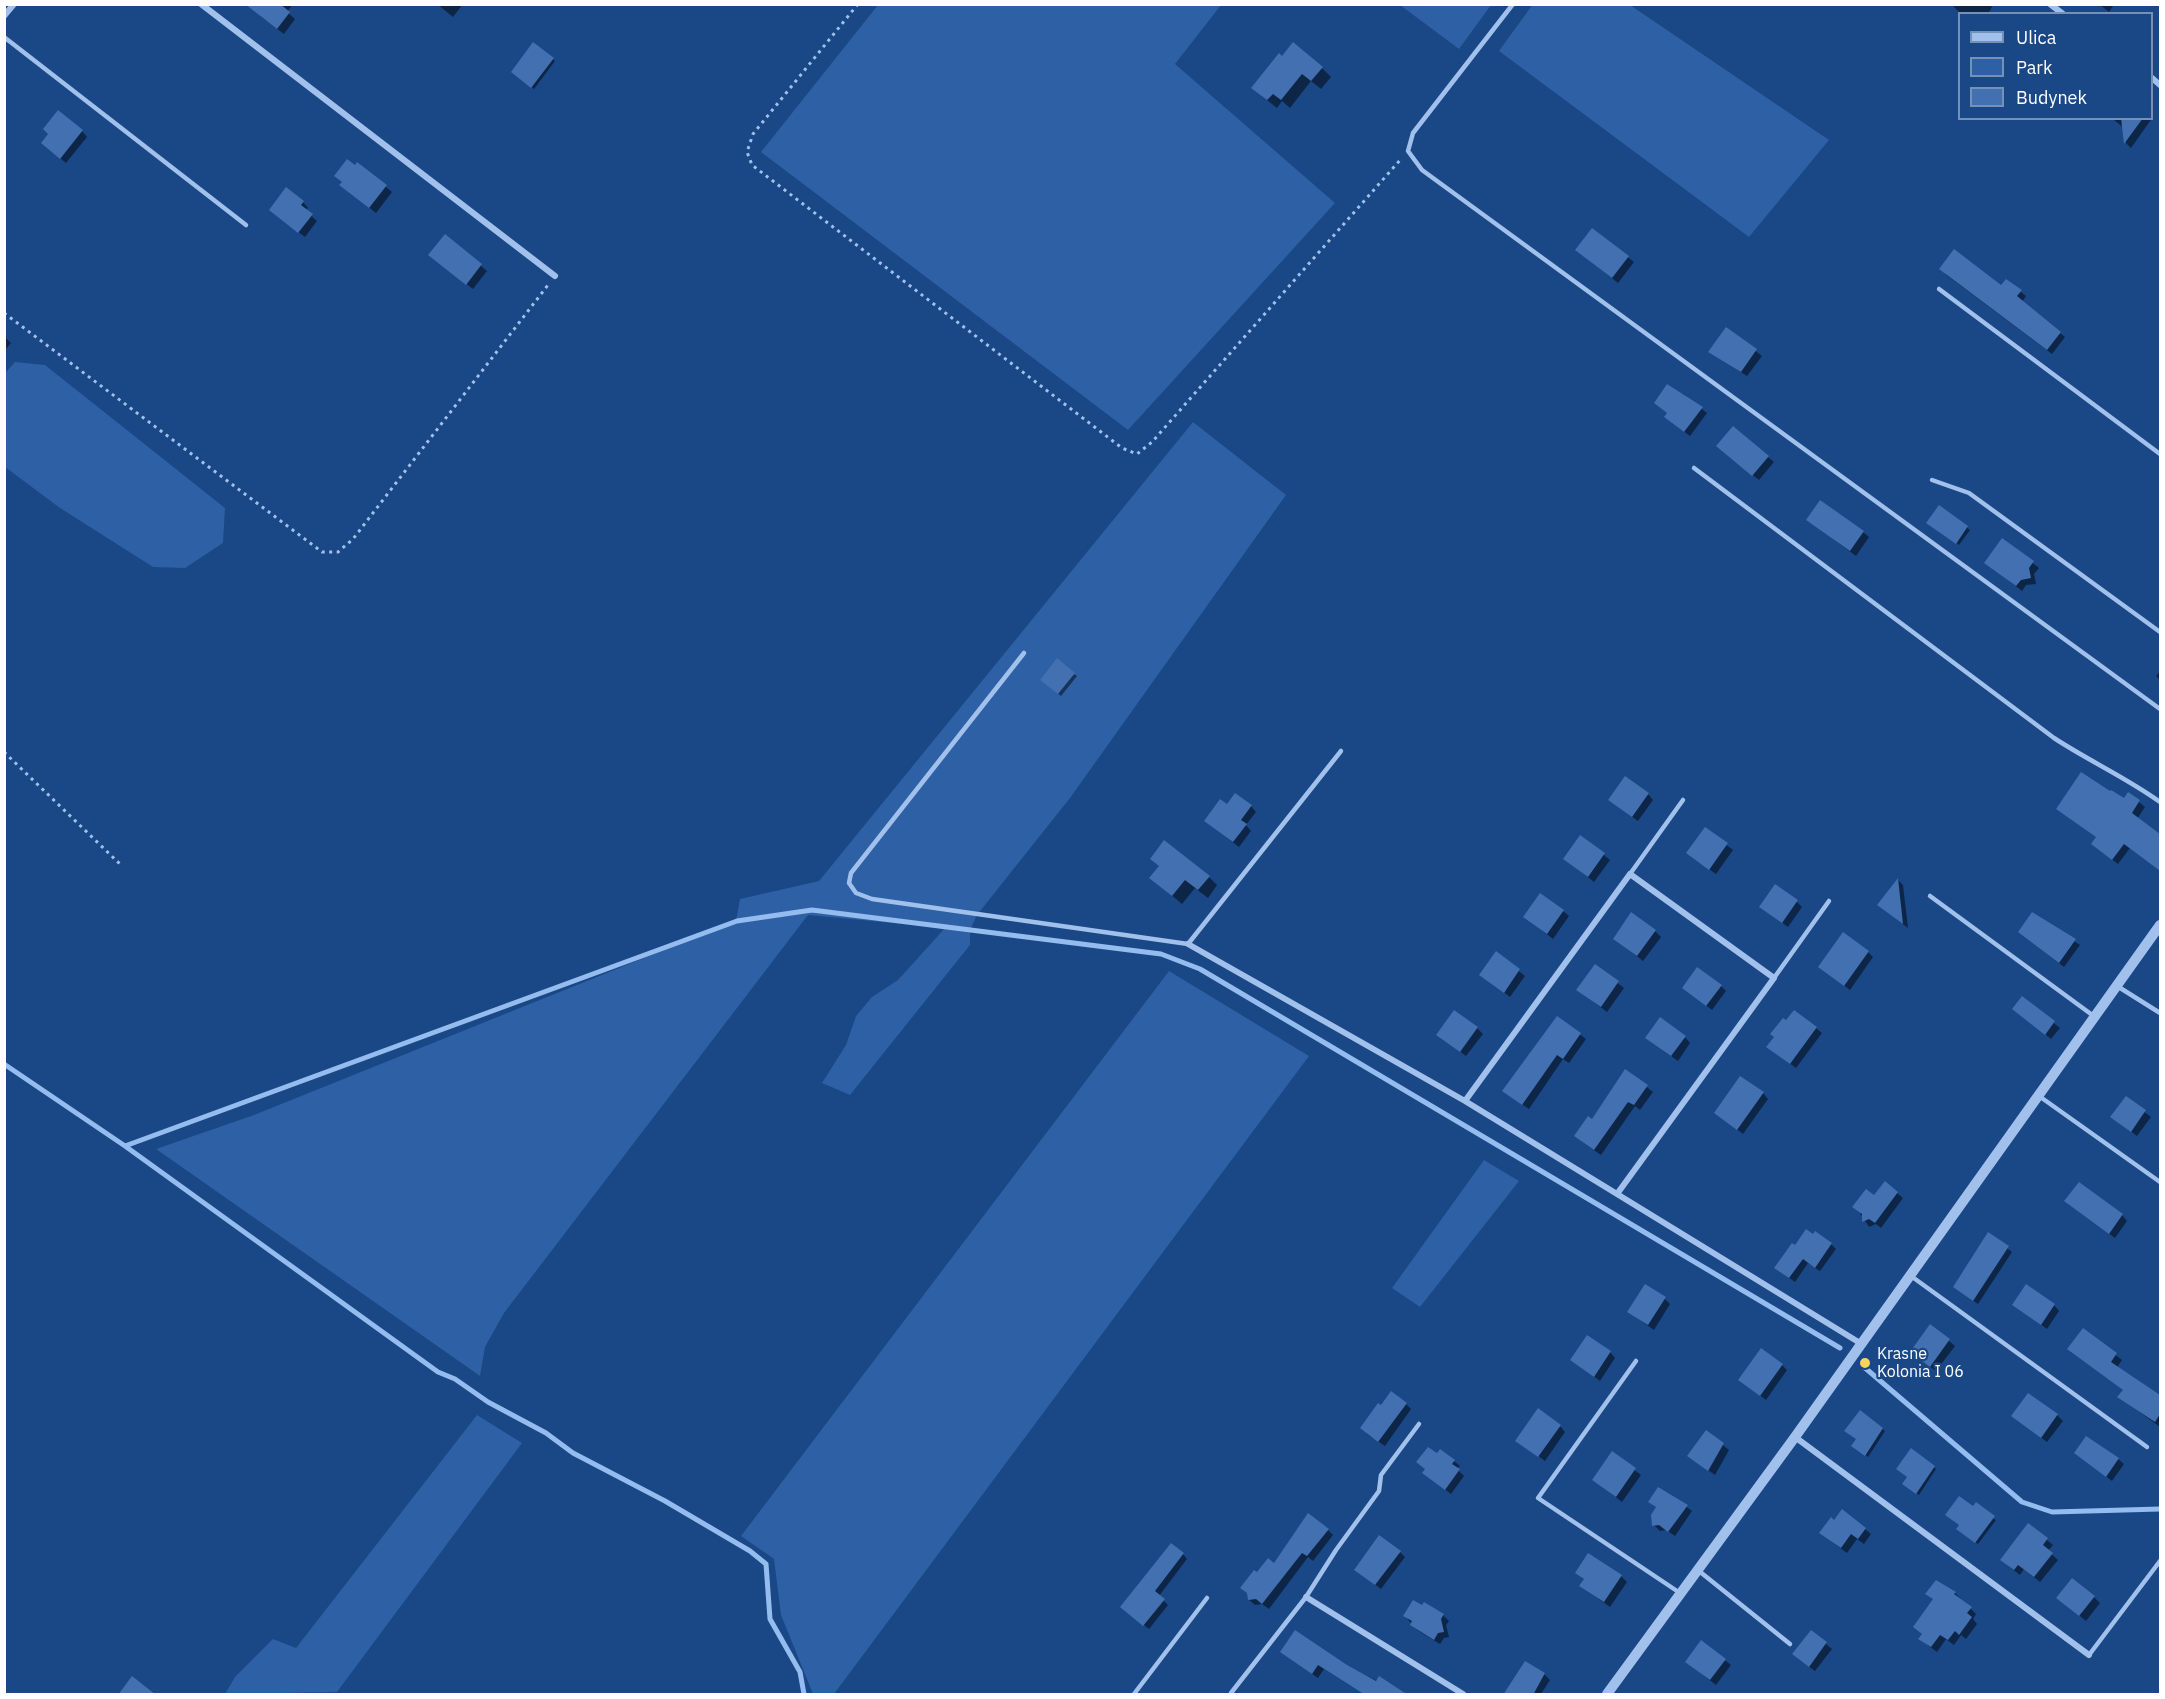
<!DOCTYPE html>
<html>
<head>
<meta charset="utf-8">
<style>
	body { margin:0 }
	#map { position:relative; width:2165px; height:1699px; overflow:hidden; background:#1a4786; font-family:"IBM Plex Sans",sans-serif }
	canvas { display:block }
	.frame { position:absolute; inset:0; border:6px solid #fff; pointer-events:none }
	.legend { position:absolute; left:1958px; top:12px; width:195px; height:108px; box-sizing:border-box; background:#1a4786; border:2px solid #7691b6; margin:0; padding:8px 10px; list-style:none; font-size:18px; color:#fff }
	.legend li { display:flex; align-items:center; gap:12px; height:30px }
	.legend b { width:30px; border:2px solid #7691b6 }
</style>
</head>
<body>
<div id="map">
<canvas width="2165" height="1699"></canvas>
<div class="frame"></div>
<ul class="legend">
<li><b style="height:8px;background:#a1c1ec"></b>Ulica</li>
<li><b style="height:16px;background:#2d60a4"></b>Park</li>
<li><b style="height:16px;background:#4370b0"></b>Budynek</li>
</ul>
</div>
<script>
const ctx = document.querySelector('canvas').getContext('2d');
ctx.lineJoin = 'round';
function fillPath(path, color) { ctx.fillStyle = color; ctx.fill(path, 'evenodd'); }
function strokePath(path, color, width, dash) { ctx.strokeStyle = color; ctx.lineWidth = width; ctx.lineCap = dash ? 'butt' : 'round'; ctx.setLineDash(dash || []); ctx.stroke(path); }
function label(font, color, halo, rows, align = 'center') {
  ctx.font = font + ' "IBM Plex Sans",sans-serif'; ctx.lineWidth = 4.5; ctx.setLineDash([]); ctx.textBaseline = 'middle'; ctx.strokeStyle = halo; ctx.fillStyle = color; for (const [text, x, y, turn = 0] of rows) {
    ctx.save(); ctx.translate(x, y); ctx.rotate((+turn || 0) * Math.PI / 180); ctx.textAlign = isNaN(turn) ? turn : align; if (halo) ctx.strokeText(text, 0, 0); ctx.fillText(text, 0, 0); ctx.restore();
  }
}
fillPath(new Path2D(`
	M1533 4 1630 5 1829 140 1749 237 1499 51Z
	M878 5H1221L1175 64 1335 203 1128 430 761 152Z
	M1400 5H1491L1459 49Z
	M15 362 45 365 225 508 223 543 185 568 153 567 60 508 5 467V373Z
	M1193 422 1286 495 1070 798 977 915 970 930V945L850 1095 822 1083 846 1045 856 1016 872 997 898 980 945 928 808 915 504 1313 485 1347 480 1376 156 1149 254 1115 736 921 740 899 819 881Z
	M1169 971 1309 1056 834 1694H813L781 1615 774 1559 741 1536Z
	M1484 1160 1519 1181 1420 1307 1392 1288Z
	M477 1415 522 1443 337 1692 225 1694 235 1677 273 1639 296 1648Z`), '#2d60a4');
fillPath(new Path2D(`
	M259 4H293L287 12 295 19 284 34 260 16Z
	M437 4H463L453 17Z
	M1955 4H1990L1992 7 1988 14H1961L1954 7Z
	M2099 4H2119L2120 5 2113 6 2109 12Z
	M1282 58 1322 68 1331 77 1321 89 1311 81 1290 108 1282 101 1277 108 1262 96Z
	M553 59 555 61 534 89 515 74Z
	M2152 116 2153 117 2131 148 2126 143 2124 128 2114 120 2152 118Z
	M82 131 87 137 66 163 49 149Z
	M358 164 392 192 376 213 347 190Z
	M303 202 308 208 306 211 317 221 305 237 276 215Z
	M1592 230 1634 262 1618 283 1577 250Z
	M445 236 487 271 473 289 436 260Z
	M1945 274 2002 287 2007 281 2026 296 2022 302 2065 337 2052 354Z
	M1727 329 1762 356 1747 376 1710 352Z
	M4 336 11 343 4 351Z
	M1683 394 1707 413 1690 436 1672 423Z
	M1724 452 1768 457 1774 462 1759 480Z
	M1939 507 1970 530 1959 545 1931 525Z
	M1808 520 1863 532 1869 537 1856 556Z
	M2003 540 2039 568 2034 574 2036 584 2026 585 2022 591 1986 563Z
	M2160 671V680L2156 676Z
	M1074 674 1077 676 1061 696 1044 682Z
	M1648 794 1653 800 1638 821 1616 805Z
	M2129 794 2145 807 2137 819 2160 835V871L2130 848 2118 864 2098 849Z
	M1227 806H1251L1256 812 1246 825 1251 831 1239 847 1206 821Z
	M1705 829 1733 850 1716 874 1694 859Z
	M1581 837 1610 860 1594 882 1565 859Z
	M1160 867 1209 877 1217 885 1208 898 1195 888 1182 904 1151 878Z
	M1898 880 1903 885 1908 928 1879 905Z
	M1797 902 1802 907 1788 927 1761 907Z
	M1563 911 1569 916 1553 939 1525 917Z
	M2033 914 2080 945 2064 967 2020 932Z
	M1655 931 1661 937 1643 961 1614 938Z
	M1868 952 1873 957 1850 990 1820 967Z
	M1496 953 1525 976 1510 997 1481 975Z
	M1595 966 1624 988 1607 1012 1578 990Z
	M1721 986 1726 991 1712 1010 1684 988Z
	M2022 998 2060 1028 2051 1039 2014 1009Z
	M1558 1018 1586 1039 1569 1063 1563 1059 1529 1109 1510 1096Z
	M1786 1022 1816 1028 1822 1033 1796 1068 1774 1052Z
	M1477 1028 1483 1034 1466 1056 1438 1035Z
	M1685 1037 1690 1043 1678 1061 1653 1043Z
	M1626 1071 1653 1092 1640 1110 1635 1106 1601 1155 1581 1141Z
	M1763 1093 1768 1099 1743 1134 1716 1113Z
	M2126 1098 2151 1117 2137 1136 2116 1120Z
	M1885 1183 1903 1198 1881 1228 1876 1224 1869 1227 1860 1213Z
	M2072 1206 2122 1215 2127 1221 2115 1238Z
	M1988 1234 2012 1252 1978 1304 1954 1287Z
	M1831 1244 1836 1249 1820 1271 1808 1263 1795 1282 1781 1272 1796 1247Z
	M1665 1299 1670 1304 1654 1330 1629 1312Z
	M2014 1305H2054L2059 1311 2047 1329Z
	M1931 1326 1955 1346 1936 1371 1917 1357Z
	M2083 1330 2122 1360 2117 1367 2160 1397V1427L2119 1397 2124 1390Z
	M1610 1352 1615 1358 1600 1381 1572 1360Z
	M1782 1365 1787 1370 1766 1400 1740 1380Z
	M1406 1404 1411 1409 1385 1446 1367 1434 1381 1407Z
	M1860 1412 1885 1431 1868 1457 1855 1448Z
	M2057 1415 2063 1421 2047 1442 2019 1421Z
	M1560 1426 1565 1432 1545 1461 1521 1443Z
	M1706 1432 1729 1450 1715 1475 1695 1461Z
	M1612 1453 1641 1475 1622 1502 1594 1480Z
	M2076 1453 2118 1459 2124 1464 2112 1481Z
	M1437 1455 1454 1461 1460 1466 1457 1469 1464 1476 1451 1494 1424 1473Z
	M1934 1467 1936 1469 1919 1495 1906 1486 1909 1478Z
	M1668 1493 1692 1511 1675 1536 1666 1530 1660 1531 1654 1525 1657 1508 1650 1501Z
	M1973 1508 1996 1520 1978 1544 1960 1531Z
	M1834 1522 1865 1529 1871 1534 1864 1544 1857 1539 1847 1553 1827 1538Z
	M2029 1525 2053 1545 2048 1551 2058 1560 2040 1582 2024 1569 2020 1575 2007 1565Z
	M1328 1530 1333 1535 1313 1561 1308 1557 1269 1609 1262 1604 1255 1605 1249 1600 1258 1574Z
	M1400 1552 1405 1557 1381 1589 1356 1570Z
	M1183 1554 1187 1559 1159 1596 1168 1605 1149 1629 1127 1612Z
	M1577 1573 1621 1576 1627 1582 1610 1607 1581 1586 1585 1580Z
	M1936 1582 1955 1593 1976 1614 1973 1619 1977 1624 1966 1639 1961 1635 1954 1645 1946 1639 1937 1652 1920 1639 1923 1635 1915 1627 1934 1600 1927 1594Z
	M2094 1597 2100 1603 2086 1621 2058 1598Z
	M1422 1607 1443 1615 1449 1621 1446 1625 1449 1637 1444 1638 1440 1644 1417 1630 1405 1616Z
	M1811 1632 1832 1649 1815 1671 1800 1660Z
	M1702 1642 1731 1665 1716 1685 1693 1667Z
	M1282 1652 1346 1666 1405 1694H1363L1324 1669 1318 1678Z
	M1544 1674 1550 1680 1541 1694H1505Z`), '#0007');
strokePath(new Path2D(`
	M4 1064 125 1146 438 1372 455 1379 488 1402 546 1433 573 1453 665 1501 750 1551 766 1564 770 1619 800 1672 804 1694
	M125 1146 737 921 812 910 1161 954 1200 969 1840 1348
	M1864 1367 2022 1502 2052 1512 2160 1509`), '#94bcee', 5);
fillPath(new Path2D(`
	M245 4H280L290 12 277 29Z
	M533 42 554 58 531 88 511 72Z
	M1293 42 1323 67 1311 81 1302 74 1281 100 1273 94 1267 100 1251 88 1279 53 1282 56Z
	M58 110 83 130 60 159 41 143 48 134 43 129Z
	M2121 118H2143L2124 144Z
	M347 159 355 165 357 162 387 185 369 208 339 185 342 182 334 176Z
	M286 187 304 201 301 205 313 214 298 233 269 210Z
	M1592 228 1629 256 1612 278 1575 250Z
	M445 234 482 264 466 285 428 255Z
	M1954 249 2001 285 2006 279 2022 290 2017 296 2061 332 2047 350 1939 269Z
	M1726 327 1757 349 1741 372 1708 352Z
	M1667 384 1703 407 1684 432 1664 417 1667 413 1654 403Z
	M1733 426 1769 456 1752 476 1716 446Z
	M1820 500 1864 531 1850 551 1806 520Z
	M1939 505 1968 526 1956 544 1926 523Z
	M2002 538 2034 561 2029 568 2031 578 2021 580 2016 586 1984 563Z
	M1057 658 1075 673 1058 694 1040 680Z
	M2081 772 2110 791 2111 790 2124 798 2128 792 2140 800 2132 813 2160 834V871L2124 844 2112 860 2091 844 2096 837 2056 809Z
	M1625 776 1649 793 1632 817 1608 800Z
	M1235 793 1252 805 1241 820 1247 824 1233 842 1204 821 1220 799 1227 804Z
	M1705 827 1728 843 1709 870 1686 853Z
	M1580 835 1605 853 1588 877 1563 859Z
	M1164 840 1210 876 1198 890 1185 880 1172 896 1149 878 1159 866 1150 859Z
	M1898 878 1903 924 1877 905Z
	M1775 884 1798 900 1782 923 1759 907Z
	M1540 893 1564 910 1547 934 1523 917Z
	M1631 912 1656 930 1637 956 1613 939Z
	M2032 912 2076 939 2059 963 2018 932Z
	M1843 932 1869 951 1844 986 1818 967Z
	M1496 951 1520 969 1504 993 1479 975Z
	M1595 964 1619 981 1601 1007 1576 990Z
	M1697 967 1722 985 1706 1006 1682 988Z
	M2022 996 2055 1021 2045 1035 2012 1009Z
	M1454 1010 1478 1027 1460 1052 1436 1035Z
	M1794 1010 1817 1027 1790 1064 1766 1047 1774 1037 1770 1034 1783 1018 1786 1020Z
	M1557 1016 1581 1033 1563 1059 1557 1055 1522 1105 1502 1091Z
	M1660 1017 1686 1036 1671 1056 1645 1038Z
	M1625 1069 1648 1085 1634 1105 1628 1102 1594 1150 1574 1136 1588 1116 1592 1119Z
	M1740 1076 1764 1092 1737 1130 1714 1113Z
	M2126 1096 2146 1110 2131 1132 2110 1117Z
	M1885 1181 1898 1192 1875 1223 1869 1219 1862 1222V1214L1852 1207 1866 1189 1874 1195Z
	M2079 1182 2123 1214 2109 1234 2064 1201Z
	M1806 1229 1813 1234 1815 1231 1832 1243 1815 1268 1803 1259 1789 1278 1774 1268 1792 1243 1795 1245Z
	M1988 1232 2009 1246 1973 1301 1953 1287Z
	M1645 1284 1666 1297 1648 1325 1627 1312Z
	M2026 1284 2055 1304 2041 1325 2012 1305Z
	M1930 1324 1950 1339 1930 1367 1910 1352Z
	M2083 1328 2117 1353 2111 1362 2160 1395V1414L2155 1422 2117 1397 2123 1390 2067 1349Z
	M1587 1335 1611 1351 1594 1377 1570 1360Z
	M1761 1348 1783 1364 1760 1396 1738 1380Z
	M1391 1391 1407 1403 1378 1442 1360 1428 1378 1403 1381 1405Z
	M2028 1393 2058 1414 2041 1438 2011 1416Z
	M1538 1408 1561 1425 1538 1457 1515 1441Z
	M1860 1410 1883 1428 1865 1456 1851 1446 1856 1439 1844 1431Z
	M1706 1430 1724 1443 1708 1471 1687 1456Z
	M2086 1436 2119 1458 2106 1477 2074 1453Z
	M1428 1447 1437 1453 1440 1449 1455 1460 1452 1464 1460 1469 1445 1490 1422 1473 1425 1469 1416 1462Z
	M1911 1448 1935 1466 1916 1494 1902 1484 1907 1477 1896 1469Z
	M1612 1451 1636 1468 1616 1497 1592 1480Z
	M1658 1487 1688 1505 1668 1532 1659 1525 1652 1526 1651 1515 1656 1507 1648 1502Z
	M1959 1496 1973 1506 1976 1502 1995 1516 1975 1543 1956 1529 1959 1525 1945 1515Z
	M1842 1509 1866 1528 1858 1539 1851 1534 1841 1548 1819 1533 1831 1517 1834 1520Z
	M1308 1513 1329 1529 1307 1556 1302 1553 1262 1604 1256 1599 1248 1600 1247 1593 1240 1588 1254 1570 1257 1572 1268 1558 1274 1563Z
	M2028 1523 2048 1538 2043 1545 2053 1553 2034 1577 2018 1565 2014 1570 2000 1560Z
	M1379 1535 1401 1551 1375 1585 1354 1570Z
	M1171 1543 1184 1553 1155 1591 1165 1599 1143 1626 1120 1607Z
	M1588 1553 1622 1575 1604 1602 1579 1586 1584 1579 1575 1573Z
	M2072 1578 2095 1596 2079 1616 2056 1598Z
	M1936 1580 1956 1592 1954 1594 1972 1607 1967 1613 1972 1617 1959 1635 1955 1631 1948 1640 1940 1635 1931 1647 1918 1639 1922 1634 1913 1627 1933 1599 1925 1594Z
	M1413 1600 1422 1605 1424 1602 1444 1614 1441 1619 1444 1632 1438 1633 1434 1640 1410 1625 1412 1621 1403 1616Z
	M1295 1630 1347 1665 1376 1681 1379 1676 1408 1695H1365L1318 1665 1312 1674 1280 1652Z
	M1811 1630 1827 1642 1809 1667 1792 1654Z
	M1701 1640 1726 1659 1710 1680 1685 1662Z
	M1525 1661 1545 1673 1533 1695H1503Z
	M132 1676 156 1695H118Z`), '#4370b0');
strokePath(new Path2D(`
	M858 4 753 134 747 152 752 165 1122 448 1137 454 1152 442 1401 159
	M4 313 322 552H338L353 539 548 285
	M4 752 122 866`), '#a1c1ec', 3, [3, 4.5]);
strokePath(new Path2D(`
	M1513 4 1413 133 1408 151 1422 170 2160 709
	M4 37 246 225
	M1939 289 2160 454
	M1694 468 2054 738C2089 761 2127 778 2160 802
	M1932 480 1969 493 2160 632
	M1024 653 851 873 849 883 856 893 872 899 1188 944 1341 751
	M1630 874 1683 800
	M1930 896 2095 1017
	M1774 978 1829 901
	M2117 986 2160 1013
	M2039 1096 2160 1182
	M1911 1276 2147 1447
	M1636 1361 1538 1498 1680 1593
	M1699 1571 1790 1644
	M2089 1655 2160 1561
	M1231 1693 1306 1597 1336 1550 1379 1491 1381 1475 1419 1424
	M1134 1694 1207 1598`), '#a1c1ec', 4.5);
strokePath(new Path2D(`
	M201 4 555 276
	M2050 4 2063 14
	M4 16 14 4
	M2152 78 2160 85
	M1188 944 1465 1101
	M1617 1194 1465 1101 1630 874 1774 978 1617 1194 1860 1343
	M1795 1437 2089 1655
	M1306 1597 1463 1694`), '#a1c1ec', 6);
strokePath(new Path2D(`
	M1607 1694 1795 1437 2160 925`), '#a1c1ec', 10);
for (const [x, y, r, color] of [
	[1865,1363,6,"#fed35d"]
]) { const dot = new Path2D(); dot.arc(x, y, r, 0, 2 * Math.PI); ctx.fillStyle = color; ctx.fill(dot); strokePath(dot, '#1a4786', 2); }
label('16px', '#fff', '#1a4786', [
	["Krasne",1877,1354],
	["Kolonia I 06",1877,1372]
], 'left');
</script>
</body>
</html>
